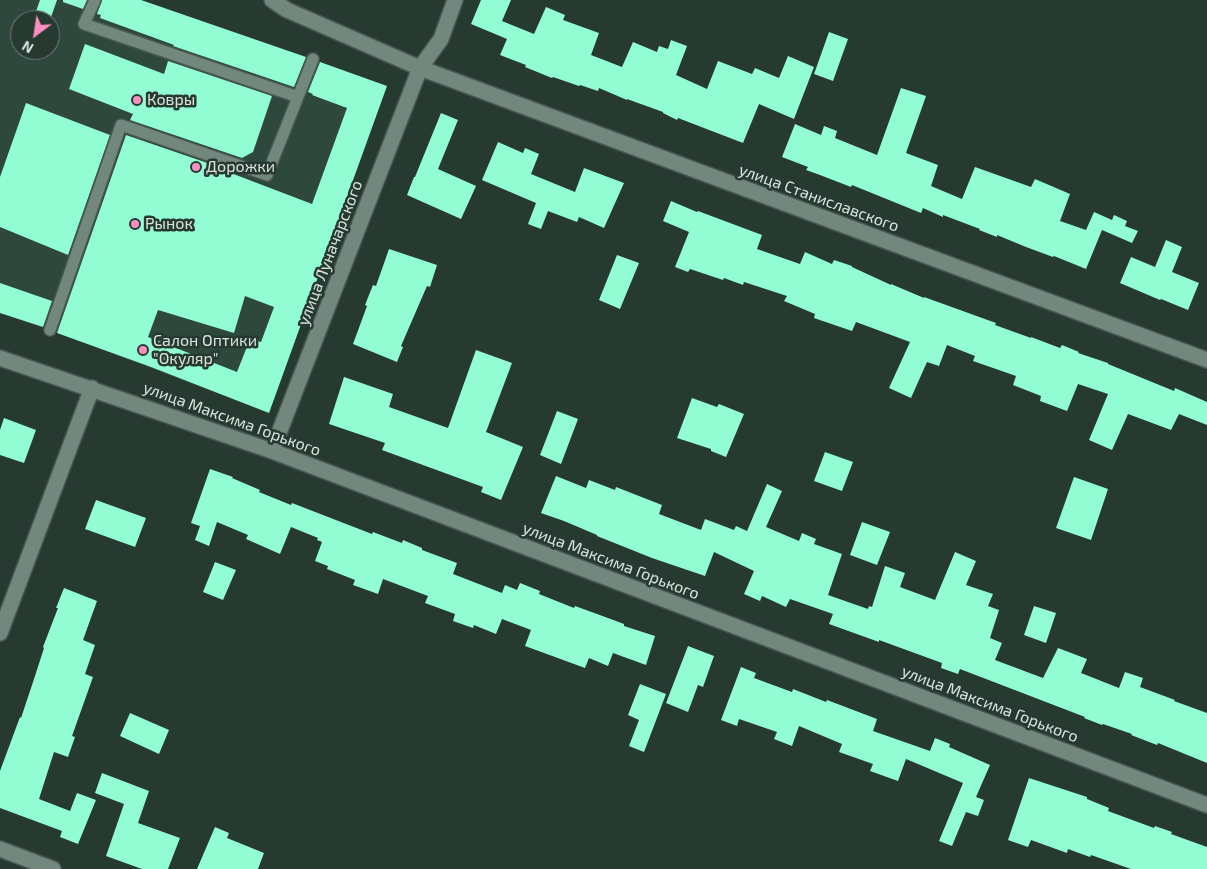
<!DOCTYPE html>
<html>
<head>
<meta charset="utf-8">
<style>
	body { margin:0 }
	#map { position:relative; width:1207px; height:869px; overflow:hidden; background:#273a32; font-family:"Exo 2",sans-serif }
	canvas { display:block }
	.north { position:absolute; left:10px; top:10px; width:50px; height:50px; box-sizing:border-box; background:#273a32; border:1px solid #6e7e77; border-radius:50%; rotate:211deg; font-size:14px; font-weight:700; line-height:20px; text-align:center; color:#d9e4de }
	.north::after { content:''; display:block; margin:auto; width:18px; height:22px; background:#fd8ec0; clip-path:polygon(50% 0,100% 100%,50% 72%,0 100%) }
</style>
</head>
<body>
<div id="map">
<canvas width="1207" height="869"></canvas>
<div class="north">N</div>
</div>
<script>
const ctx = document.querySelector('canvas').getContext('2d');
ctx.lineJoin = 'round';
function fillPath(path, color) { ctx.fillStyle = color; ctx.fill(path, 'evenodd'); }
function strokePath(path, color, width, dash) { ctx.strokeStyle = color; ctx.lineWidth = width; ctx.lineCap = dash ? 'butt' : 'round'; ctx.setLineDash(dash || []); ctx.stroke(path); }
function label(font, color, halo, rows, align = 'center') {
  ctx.font = font + ' "Exo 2",sans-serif'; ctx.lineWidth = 5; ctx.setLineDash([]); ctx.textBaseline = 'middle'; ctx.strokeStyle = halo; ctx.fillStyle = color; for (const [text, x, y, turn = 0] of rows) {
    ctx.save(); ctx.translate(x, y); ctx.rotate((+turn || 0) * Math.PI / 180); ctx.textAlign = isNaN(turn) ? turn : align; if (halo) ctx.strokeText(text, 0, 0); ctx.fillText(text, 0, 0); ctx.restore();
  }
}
fillPath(new Path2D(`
	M0 0H141L387 86 269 413 58 333 0 313ZM20 20H50V50H20Z`), '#2e483d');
fillPath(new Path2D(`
	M40 0H57L50 20H33Z
	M63 0H87L83 9 63 2Z
	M102 0H141L306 57 294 87 173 46 174 45 100 18 101 15 97 14Z
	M481 0H511L502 21 534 34 546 7 565 15 563 20 599 33 591 55 622 67 633 42 657 52 659 46 668 49 671 40 687 46 676 75 707 89 718 61 752 74 755 68 779 78 788 56 814 67 794 119 759 104 743 143 678 118 677 120 663 113V112L627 99V100L599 88 598 91 580 85 579 86 553 77 552 78 525 67 526 65 500 55 507 39 471 24Z
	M829 32 848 39 833 81 814 74Z
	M85 44 164 74 168 61 272 96 253 152 242 158 130 120 133 114 69 89Z
	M320 62 387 86 269 413 151 367 57 333 126 135 225 169 223 170 312 204 347 108 312 95 313 94 308 92ZM245 296 274 307 261 342 250 339 237 372 148 337 158 310 234 333Z
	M901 88 926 96 906 153 938 165 931 186 962 199 975 167 1031 187 1035 179 1070 194 1060 221 1086 230 1094 212 1112 220 1114 215 1127 221 1125 226 1138 231 1132 243 1102 230 1086 269 1054 256 1053 257 1026 247 997 235V237L979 230 980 229 943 215V217L923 208 921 213 852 185 851 187 820 175 806 170 808 167 782 157 795 124 821 135 824 126 837 131 835 138 877 155Z
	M26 103 110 135 68 255 0 227V177Z
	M441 113 458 120 438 169 476 186 461 219 407 195 414 177H415Z
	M498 142 523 153 525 148 539 154 531 174 575 192 584 168 624 183 604 228 579 217 577 222 548 211 541 229 528 224 536 203 482 180Z
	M671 201 697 212 698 211 762 235 757 249 800 264 805 252 832 264 834 260 852 266V267L891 285V284L924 298V297L996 323 995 325 1031 338V337L1060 348 1062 345 1079 352 1078 353 1108 363V364L1174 391 1175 388 1207 402V425L1179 414 1171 430 1128 414 1112 450 1089 440 1108 394 1078 384 1067 411 1040 401 1041 396 1013 385 1016 376 973 361 975 356 947 345 939 366 927 362 911 398 889 388 910 342 856 322 852 331 814 318 815 314 784 301 787 296 744 282 743 285 724 278 723 280 690 269 688 272 675 267 689 232 663 221Z
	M1166 240 1182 247 1172 272 1199 283 1188 310 1161 299 1160 300 1120 283 1131 257 1155 267Z
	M389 249 437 265 430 287 427 286 401 346 403 347 397 362 353 344 367 306 365 305 373 285 376 286Z
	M617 255 639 263 620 309 599 300Z
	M0 283 52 301 43 327 0 313Z
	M476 350 512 363 486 432 523 447 501 500 481 492 483 487 382 450 385 443 329 424 344 377 393 394 389 407 448 428Z
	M692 398 717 407 719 404 744 414 726 457 711 451V449L677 438Z
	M557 411 578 419 561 464 540 455Z
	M4 418 36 430 24 463 0 455V430Z
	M825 452 853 462 842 491 814 481Z
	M210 469 233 477 232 478 260 490 259 492 291 505 292 503 372 534 373 532 402 543 403 540 422 548V550L457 563 453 574 502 593 505 585 517 590 520 583 540 591 539 594 574 608 575 606 608 618 624 624V626L655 636 646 665 613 653 608 666 589 658 585 668 525 646 531 630 502 619 496 634 474 625 473 628 453 621 455 614 425 603 428 596 383 579 378 594 353 585 355 580 327 569 328 566 315 561 322 542 317 540 318 538 291 527 280 554 246 539 248 535 217 522 209 546 195 540 200 526 191 523Z
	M556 476 586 488 589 480 615 490 616 487 662 505 659 514 701 530 705 519 734 530 736 526 747 531 767 484 782 491 766 527 799 541 802 533 816 539 814 544 842 554 828 595 868 609 869 606 872 607 885 566 905 573 900 587 935 600 955 552 976 561 966 585 993 594 988 606 999 610 990 638 1002 643 995 660 1043 678 1058 648 1087 659 1081 673 1119 688 1125 672 1143 678 1140 687 1175 700 1174 701 1207 713V763L1158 743 1157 745 1131 735 1132 734 1103 724 1102 725 1084 718 1085 717 960 669 958 674 941 668 942 663 879 640V642L829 624 833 614 790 599 786 607 762 596 760 601 744 594 754 571 714 552 705 576 652 558 597 536V535L564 521 541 513Z
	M1074 477 1108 489 1091 540 1056 528Z
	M96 500 146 518 135 547 85 529Z
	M862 522 890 532 877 565 850 555Z
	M215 562 236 570 223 600 203 592Z
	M64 588 97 601 83 640 95 645 85 674 93 677 72 736 75 737 68 757 54 752 39 799 70 811 77 793 96 800 78 844 60 837 62 831 0 808V771L20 717 21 718 35 676 44 648 43 647 58 608H56Z
	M1034 606 1056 613 1046 643 1024 635Z
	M688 646 714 656 703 687 698 685 688 712 666 703Z
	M741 667 756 673 754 678 792 692 793 689 826 702 827 700 877 719 873 731 930 751 935 738 950 744 949 747 990 765 976 797 984 800 978 816 966 812 952 846 939 841 963 783 906 759 898 781 870 771 873 764 839 752 842 744 799 726 792 746 774 739 777 732 739 719 737 726 721 720Z
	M640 684 666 694 644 752 629 746 639 720 628 715Z
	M130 713 169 730 159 754 120 736Z
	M102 773 149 791 138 823 180 838 168 869H142L106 856 124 804 95 793Z
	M1029 778 1087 797V799L1109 808 1108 811 1154 828 1155 826 1172 832 1171 834 1207 847V869H1131L1091 855 1090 857 1068 849 1067 853 1031 840 1028 847 1008 840Z
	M215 827 229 833 227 838 264 853 258 869H197Z`), '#92fcd2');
const lane = new Path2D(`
	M95 0 84 24 298 97
	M50 330 121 125 267 175 313 59`);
const street = new Path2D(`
	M455 0 441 39 420 68 1207 360`);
const secondary = new Path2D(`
	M272 0 287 10 420 68 272 451
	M0 358 272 451 1207 805
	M0 633 92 388
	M0 849 53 869`);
strokePath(lane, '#485851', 14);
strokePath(street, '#485851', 18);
strokePath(secondary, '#485851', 18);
strokePath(lane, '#72877d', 11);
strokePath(street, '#72877d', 15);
strokePath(secondary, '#72877d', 15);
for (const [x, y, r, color] of [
	[137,100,5,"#fd8ec0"],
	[196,167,5,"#fd8ec0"],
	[135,224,5,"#fd8ec0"],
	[143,350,5,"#fd8ec0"]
]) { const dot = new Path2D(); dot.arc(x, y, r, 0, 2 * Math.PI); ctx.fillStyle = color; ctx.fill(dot); strokePath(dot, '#273a32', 2); }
label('16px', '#d9e4de', '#273a32', [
	["Ковры",147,100],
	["Дорожки",206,167],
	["Рынок",145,224],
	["Салон Оптики",153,341],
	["\"Окуляр\"",153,359]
], 'left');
label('16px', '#d9e4de', '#273a32', [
	["улица Станиславского",819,198,20],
	["улица Луначарского",330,253,-69],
	["улица Максима Горького",232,419,20],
	["улица Максима Горького",611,561,21],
	["улица Максима Горького",990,704,21]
]);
</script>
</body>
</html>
